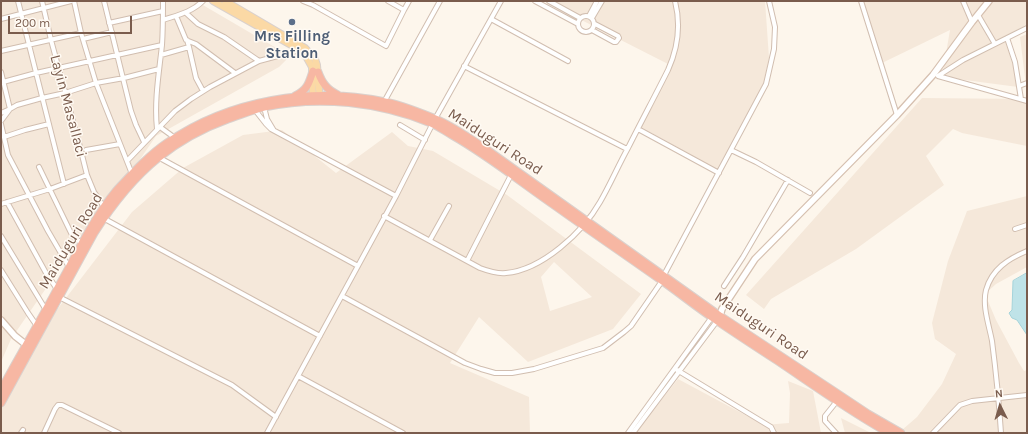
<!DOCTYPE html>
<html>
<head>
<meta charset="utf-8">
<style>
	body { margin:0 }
	#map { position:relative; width:1028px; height:434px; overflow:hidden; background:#fdf6ec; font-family:Karla,sans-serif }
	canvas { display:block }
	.frame { position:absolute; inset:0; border:2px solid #7a5c4d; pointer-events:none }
	.north { position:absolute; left:980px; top:386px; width:40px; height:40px; -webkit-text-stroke:3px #fffaf3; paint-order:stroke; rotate:355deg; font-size:11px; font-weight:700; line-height:16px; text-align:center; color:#7a5c4d }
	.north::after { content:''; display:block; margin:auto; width:14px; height:18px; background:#7a5c4d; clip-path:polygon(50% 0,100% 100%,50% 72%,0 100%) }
	.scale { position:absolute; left:8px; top:16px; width:124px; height:18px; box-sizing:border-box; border:2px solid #7a5c4d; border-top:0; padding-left:5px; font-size:12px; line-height:14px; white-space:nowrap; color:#7a5c4d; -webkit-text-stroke:3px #fffaf3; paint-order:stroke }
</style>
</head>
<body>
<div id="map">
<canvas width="1028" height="434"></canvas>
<div class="frame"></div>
<div class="north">N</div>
<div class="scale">200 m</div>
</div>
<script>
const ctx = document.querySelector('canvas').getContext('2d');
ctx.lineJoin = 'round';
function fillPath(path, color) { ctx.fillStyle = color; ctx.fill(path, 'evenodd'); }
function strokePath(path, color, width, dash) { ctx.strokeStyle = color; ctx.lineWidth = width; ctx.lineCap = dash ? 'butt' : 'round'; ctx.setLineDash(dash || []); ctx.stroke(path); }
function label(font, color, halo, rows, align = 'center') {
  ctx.font = font + ' Karla,sans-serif'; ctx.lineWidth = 3; ctx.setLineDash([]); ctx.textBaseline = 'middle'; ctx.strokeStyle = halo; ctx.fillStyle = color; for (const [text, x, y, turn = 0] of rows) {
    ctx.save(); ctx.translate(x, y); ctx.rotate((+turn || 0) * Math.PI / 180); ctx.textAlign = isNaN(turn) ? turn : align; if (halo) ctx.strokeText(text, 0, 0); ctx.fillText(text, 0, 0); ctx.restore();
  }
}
fillPath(new Path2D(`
	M1 1H196L290 56 279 67 156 136 130 174 78 242 11 339 1 362Z
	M544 1H765L769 58 762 92 718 170 639 126 668 64Z
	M862 1H1027V24L1009 35 1018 87 942 77 950 30 882 63Z
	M1027 34V94L1020 37Z
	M922 98 1027 99V146L962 133 953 129 926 156 944 185 856 249 771 299 764 309 746 295Z
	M282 130 336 173 392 132 408 146 433 151 507 195 641 294 613 329 528 362 479 317 450 363 529 397 530 433H1V408L46 324 132 212 183 168 243 135ZM554 262 592 297 550 311 541 277Z
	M1027 196V267L996 284 985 294 996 320 1019 363 1024 371 1027 370V433H908L902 430 917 417 942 384 956 354 935 339 932 323 948 261 967 211Z
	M678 379 764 425 789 423 790 393 788 381 813 391 821 433H635Z
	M841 418 871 433H845Z`), '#f5e8da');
const water = new Path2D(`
	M1027 273V335L1017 320 1012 318 1009 313 1012 310 1013 281Z`);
fillPath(water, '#bfe3e8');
strokePath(water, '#a5d3da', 1);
const street = new Path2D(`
	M18 1 64 184
	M42 1 51 40 79 143 87 175 94 192 104 207
	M74 1 81 33 96 83 132 174
	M104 1 131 111 136 125 144 142
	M303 1 313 5 386 46 404 10
	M388 1 404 10 409 1
	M535 1 578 24
	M549 1 580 18
	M861 1 897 115
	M963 1 972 22
	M186 13 198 24 224 37 259 61
	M978 15 995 44
	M578 24a8 8 0 1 1 16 0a8 8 0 1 1-16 0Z
	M176 16 186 40 196 44 235 73
	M589 16 597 1
	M592 18 602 1
	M1 19 71 1
	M491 19 568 61
	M163 20C178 15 192 12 203 1
	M109 23 163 11
	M592 30 614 42H616L619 38 618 36 595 24
	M1007 38 1015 62 1021 99
	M83 39 112 32
	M189 47 196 78 203 91
	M1 51 81 33
	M161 55 189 47 187 40
	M464 66 627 149
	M1 72 10 109 1 113
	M938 76 963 60 1027 28
	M938 76 1027 101
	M3 82 36 73 162 45
	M1019 86 1027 83
	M384 102 440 1
	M264 107 267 119 273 129
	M255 110 266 124 271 129 396 196
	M1 121 10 109 17 105 42 98 65 93 96 83 124 78 159 69
	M1 124 8 155 48 231 69 267
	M400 125 425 140
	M160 127 175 138
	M157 129C154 101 159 73 162 45 163 30 163 16 163 1
	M638 129 719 173
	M4 137 25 130 49 124
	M86 150 120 144
	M731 150 756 162 810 193
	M158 157 358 266
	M127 161 175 111 191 99 210 87 259 61 300 50
	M39 167 72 235 82 244
	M7 202 46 273 57 289
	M1 204 50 189 87 175
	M384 216 480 268C488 271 497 274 506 273 542 270 583 232 600 202 610 185 618 166 628 148 641 122 655 96 668 70 678 48 681 25 675 1
	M103 218 320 336
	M1015 229 1027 225
	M1 236 46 310
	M430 240 449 206
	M467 261 511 175
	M1 270 28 313 37 326
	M664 275 766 84 774 49 775 27 769 1
	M724 286 743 257 788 180
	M342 296 465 363 481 369 495 373H512L534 369 603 348 624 332 631 326 662 281
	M59 297 232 385 276 417
	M677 370 771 427 774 433
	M298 376 403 433
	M21 433 23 430
	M44 433 55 409 58 405H62L119 433
	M267 433 396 196 435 119 501 1
	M628 433 712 317
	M633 433 717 321
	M836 433 825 421V416L837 401
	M933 433 960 405 972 401 1027 395
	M1001 433C999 402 996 372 992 341 989 325 982 306 986 290 992 269 1008 259 1027 251`);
const secondary = new Path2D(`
	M718 319 720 316 722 309 755 259 897 115 933 75 972 22 989 1
	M1 320 15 336 29 347`);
const primary = new Path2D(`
	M213 1 300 50 307 58 312 67 313 100
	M225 1 305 48 315 59 317 65 320 101`);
const highway = new Path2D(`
	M318 72C322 83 327 90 338 95
	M295 96C307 90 309 84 313 71
	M1 390C20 355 41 320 60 284 78 252 93 219 116 191 132 174 148 156 167 143 229 100 312 86 385 102 401 105 418 112 433 118 451 125 467 137 483 147L720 316 838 394 868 414 901 433
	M1 403 94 233C112 205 132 179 158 158 179 141 203 128 228 119 240 115 252 110 264 107 320 95 379 102 431 123 438 126 445 131 452 135 489 156 522 183 557 207 592 232 627 256 661 280 681 294 699 309 719 322 738 335 758 348 778 361 815 386 851 412 889 433`);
strokePath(street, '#d1beb0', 6);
strokePath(secondary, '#d6c0b0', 8);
strokePath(primary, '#dad1cd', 8);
strokePath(highway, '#dad1cd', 9);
strokePath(street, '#fff', 4);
strokePath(secondary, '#fff', 5.5);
strokePath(primary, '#fbd9a5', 6);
strokePath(highway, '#f7b7a3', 7);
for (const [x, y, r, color] of [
	[292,22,4,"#5c6f8a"]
]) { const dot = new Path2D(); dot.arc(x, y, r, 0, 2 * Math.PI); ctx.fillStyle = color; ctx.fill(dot); strokePath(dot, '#fffaf3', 1.5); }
label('bold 15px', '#4e5e75', '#fffaf3', [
	["Mrs Filling",292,37],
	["Station",292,54]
]);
label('15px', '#7a5c4d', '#fffaf3', [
	["Layin Masallaci",68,106,75],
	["Maiduguri Road",495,142,33],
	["Maiduguri Road",71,241,-59],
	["Maiduguri Road",761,326,34]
]);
</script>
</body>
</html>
